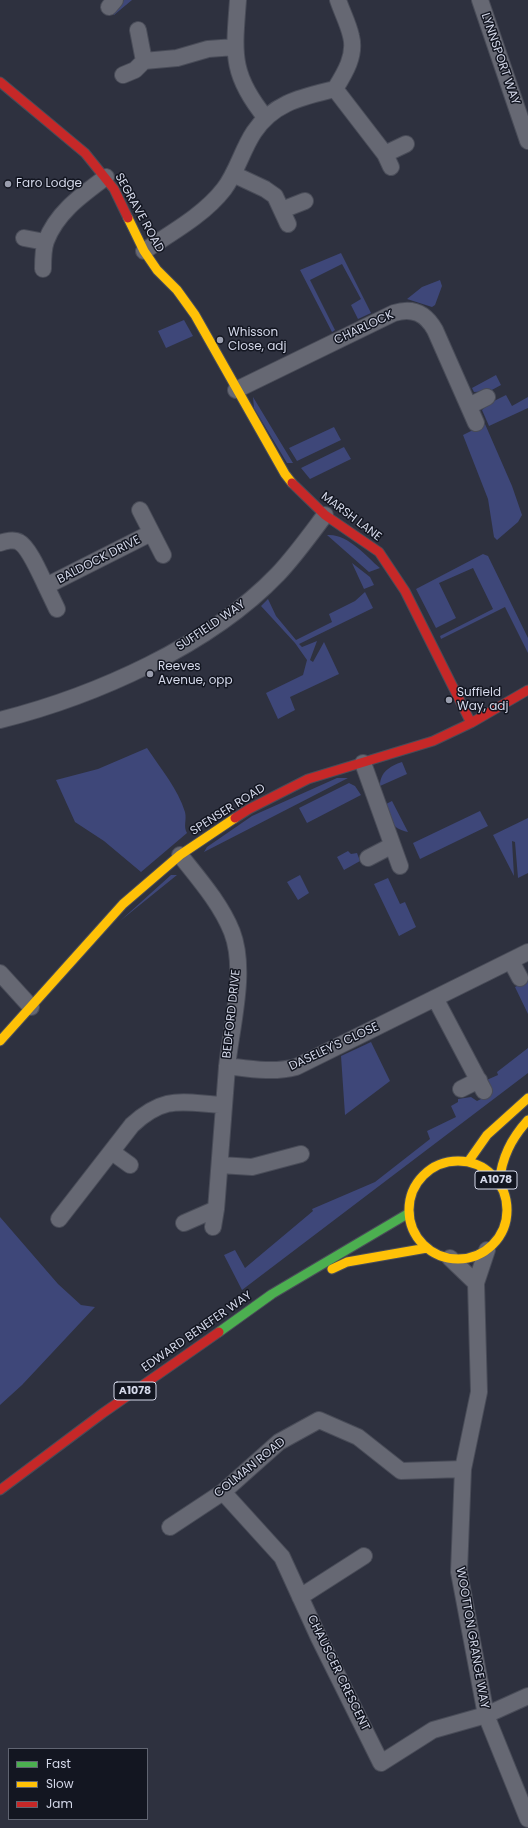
<!DOCTYPE html>
<html>
<head>
<meta charset="utf-8">
<style>
	body { margin:0 }
	#map { position:relative; width:528px; height:1828px; overflow:hidden; background:#2e313f; font-family:Poppins,sans-serif }
	canvas { display:block }
	.legend { position:absolute; left:8px; top:1748px; width:140px; height:72px; box-sizing:border-box; background:#131621; border:1px solid #606471; margin:0; padding:5px 7px; list-style:none; font-size:12px; color:#d4d8e9 }
	.legend li { display:flex; align-items:center; gap:8px; height:20px }
	.legend b { width:20px; border:1px solid #606471 }
</style>
</head>
<body>
<div id="map">
<canvas width="528" height="1828"></canvas>
<ul class="legend">
<li><b style="height:5px;background:#4caf50"></b>Fast</li>
<li><b style="height:5px;background:#ffc107"></b>Slow</li>
<li><b style="height:5px;background:#c62828"></b>Jam</li>
</ul>
</div>
<script>
const ctx = document.querySelector('canvas').getContext('2d');
ctx.lineJoin = 'round';
function fillPath(path, color) { ctx.fillStyle = color; ctx.fill(path, 'evenodd'); }
function strokePath(path, color, width, dash) { ctx.strokeStyle = color; ctx.lineWidth = width; ctx.lineCap = dash ? 'butt' : 'round'; ctx.setLineDash(dash || []); ctx.stroke(path); }
function label(font, color, halo, rows, align = 'center') {
  ctx.font = font + ' Poppins,sans-serif'; ctx.lineWidth = 3; ctx.setLineDash([]); ctx.textBaseline = 'middle'; ctx.strokeStyle = halo; ctx.fillStyle = color; for (const [text, x, y, turn = 0] of rows) {
    ctx.save(); ctx.translate(x, y); ctx.rotate((+turn || 0) * Math.PI / 180); ctx.textAlign = isNaN(turn) ? turn : align; if (halo) ctx.strokeText(text, 0, 0); ctx.fillText(text, 0, 0); ctx.restore();
  }
}
fillPath(new Path2D(`
	M124 0H132L114 15 111 11Z
	M341 253 371 313 358 319 351 305 361 299 342 264 310 280 335 330 332 332 300 270Z
	M440 280 442 286 435 305 432 307 407 299 422 287Z
	M184 320 193 336 166 348 158 331Z
	M496 375 501 385 490 391 474 392 472 388Z
	M506 395 512 406 528 397V408L489 426 482 410 490 403Z
	M253 397 293 463H287L254 408Z
	M485 424 512 486 522 515 518 522 497 540 494 537 488 499 463 435Z
	M334 427 341 440 297 461 289 448Z
	M344 447 351 459 310 479 301 468Z
	M327 535C347 533 366 556 380 568L369 572Z
	M483 554 488 556 528 638V653L505 607 441 639 440 636 493 609 473 568 439 583 456 618 436 628 416 589Z
	M352 563 370 577 374 585 364 589Z
	M365 592 373 608 299 644 302 647 317 641 310 660 313 662 324 642 339 674 290 697 295 710 278 719 266 693 303 675 307 660 295 643 261 606 268 599 276 616 296 640 332 622 329 614 355 601Z
	M147 748C161 769 178 789 185 812 187 820 183 826 187 833L141 872 104 841 75 822 56 780 98 769Z
	M402 762 407 774 380 786C380 772 390 766 402 762Z
	M337 778H348L204 852 207 847 252 816Z
	M349 783 355 786 361 795 307 823 299 808Z
	M392 801 408 832C390 828 391 820 386 804Z
	M480 811 488 826 420 859 413 843Z
	M528 818V873L518 878 515 842 512 841 514 876 493 835Z
	M348 851 351 854 357 853 360 861 344 870 337 857Z
	M171 875H177L120 921Z
	M300 875 309 893 298 900 287 882Z
	M388 878 400 904 405 902 416 927 399 936 374 884Z
	M528 980V1014L515 987Z
	M371 1042 390 1081 345 1115 341 1056Z
	M528 1048V1073L242 1290 224 1255 235 1250 245 1268 313 1211 312 1209 375 1182 430 1139 427 1131 456 1117 451 1106 458 1102V1099L471 1097 477 1101 489 1095 482 1082 498 1075 497 1072Z
	M0 1217 58 1284 81 1305 95 1307 22 1385 0 1405Z`), '#3e4779');
const street = new Path2D(`
	M238 0C234 53 230 74 266 118
	M480 0 528 141
	M109 7 115 0
	M138 30 144 61
	M123 75 135 70 144 61 177 58 208 49 235 47
	M335 89 385 154
	M391 167 385 154 406 144
	M233 174 265 189 275 196 288 224
	M282 210 305 201
	M24 238 45 242
	M144 251C171 233 204 215 224 189 237 172 242 150 254 132 274 102 303 97 335 89 345 73 356 55 351 36 348 23 342 12 338 0
	M43 269C43 260 43 249 46 241 57 212 82 195 106 177
	M236 390 394 313C413 307 426 314 435 330L476 423
	M469 406 487 397
	M140 510 163 555
	M0 543C5 541 14 539 19 542 29 547 41 576 46 586L151 533
	M46 586 57 609
	M0 720C95 696 209 646 278 574 295 556 310 535 325 515
	M363 763 400 866
	M180 855C199 879 221 904 232 932 247 971 231 1027 227 1067 223 1115 220 1162 216 1209L184 1223
	M368 858 391 846
	M511 961 520 978
	M0 973 31 1007
	M435 998 484 1091
	M227 1066C251 1069 273 1073 296 1067L528 952
	M461 1089 479 1080
	M112 1152 130 1165
	M220 1165 252 1167 301 1154
	M59 1219 132 1125C166 1094 182 1103 224 1105
	M213 1227 216 1209
	M487 1250 476 1283 479 1392 463 1469 459 1572 486 1715 528 1819
	M450 1258 476 1283
	M223 1492 282 1557 319 1638 381 1763 433 1730 486 1715 528 1696
	M170 1527 223 1492 279 1442 319 1420 358 1437 401 1471 463 1469
	M300 1597 364 1556`);
const fast = new Path2D(`
	M219 1332 272 1294 409 1213`);
const slow = new Path2D(`
	M128 218 144 251 157 270 177 290 195 315 285 474 292 483
	M0 1041 123 904 180 855 235 818
	M409 1210a49 49 0 1 1 98 0a49 49 0 1 1-98 0Z
	M468 1162 487 1135 528 1098
	M499 1183C502 1157 511 1139 528 1120
	M332 1269 347 1262 427 1248`);
const jam = new Path2D(`
	M0 82 85 153 114 189 128 218
	M292 483 325 515 379 552 405 591 471 723
	M235 818 249 809 308 779 433 741 471 723 528 690
	M0 1490 103 1413 219 1332`);
strokePath(street, '#494c58', 18);
strokePath(fast, '#494c58', 11);
strokePath(slow, '#494c58', 11);
strokePath(jam, '#494c58', 11);
strokePath(street, '#666873', 16);
strokePath(fast, '#4caf50', 9);
strokePath(slow, '#ffc107', 9);
strokePath(jam, '#c62828', 9);
for (const [x, y, r, color] of [
	[8,184,4,"#9a9eae"],
	[220,340,4,"#9a9eae"],
	[150,674,4,"#9a9eae"],
	[449,700,4,"#9a9eae"]
]) { const dot = new Path2D(); dot.arc(x, y, r, 0, 2 * Math.PI); ctx.fillStyle = color; ctx.fill(dot); strokePath(dot, '#131621', 1.5); }
for (const [x, y, w] of [
	[496,1180,42],
	[135,1391,42]
]) { const box = new Path2D(); box.roundRect(x - w / 2, y - 9, w, 18, 3); ctx.fillStyle = '#131621'; ctx.fill(box); strokePath(box, '#d4d8e9', 1); }
label('bold 11px', '#d4d8e9', null, [
	["A1078",496,1180],
	["A1078",135,1391]
]);
label('12px', '#d4d8e9', '#131621', [
	["LYNNSPORT WAY",500,59,71],
	["SEGRAVE ROAD",139,213,61],
	["CHARLOCK",364,328,-25],
	["MARSH LANE",351,517,37],
	["BALDOCK DRIVE",99,560,-27],
	["SUFFIELD WAY",211,626,-34],
	["SPENSER ROAD",228,810,-32],
	["BEDFORD DRIVE",232,1014,-84],
	["DASELEY'S CLOSE",334,1047,-25],
	["EDWARD BENEFER WAY",197,1332,-35],
	["COLMAN ROAD",250,1468,-39],
	["WOOTTON GRANGE WAY",472,1638,80],
	["CHAUSCER CRESCENT",338,1673,64]
]);
label('12px', '#d4d8e9', '#131621', [
	["Faro Lodge",16,184],
	["Whisson",228,333],
	["Close, adj",228,347],
	["Reeves",158,667],
	["Avenue, opp",158,681],
	["Suffield",457,693],
	["Way, adj",457,707]
], 'left');
</script>
</body>
</html>
